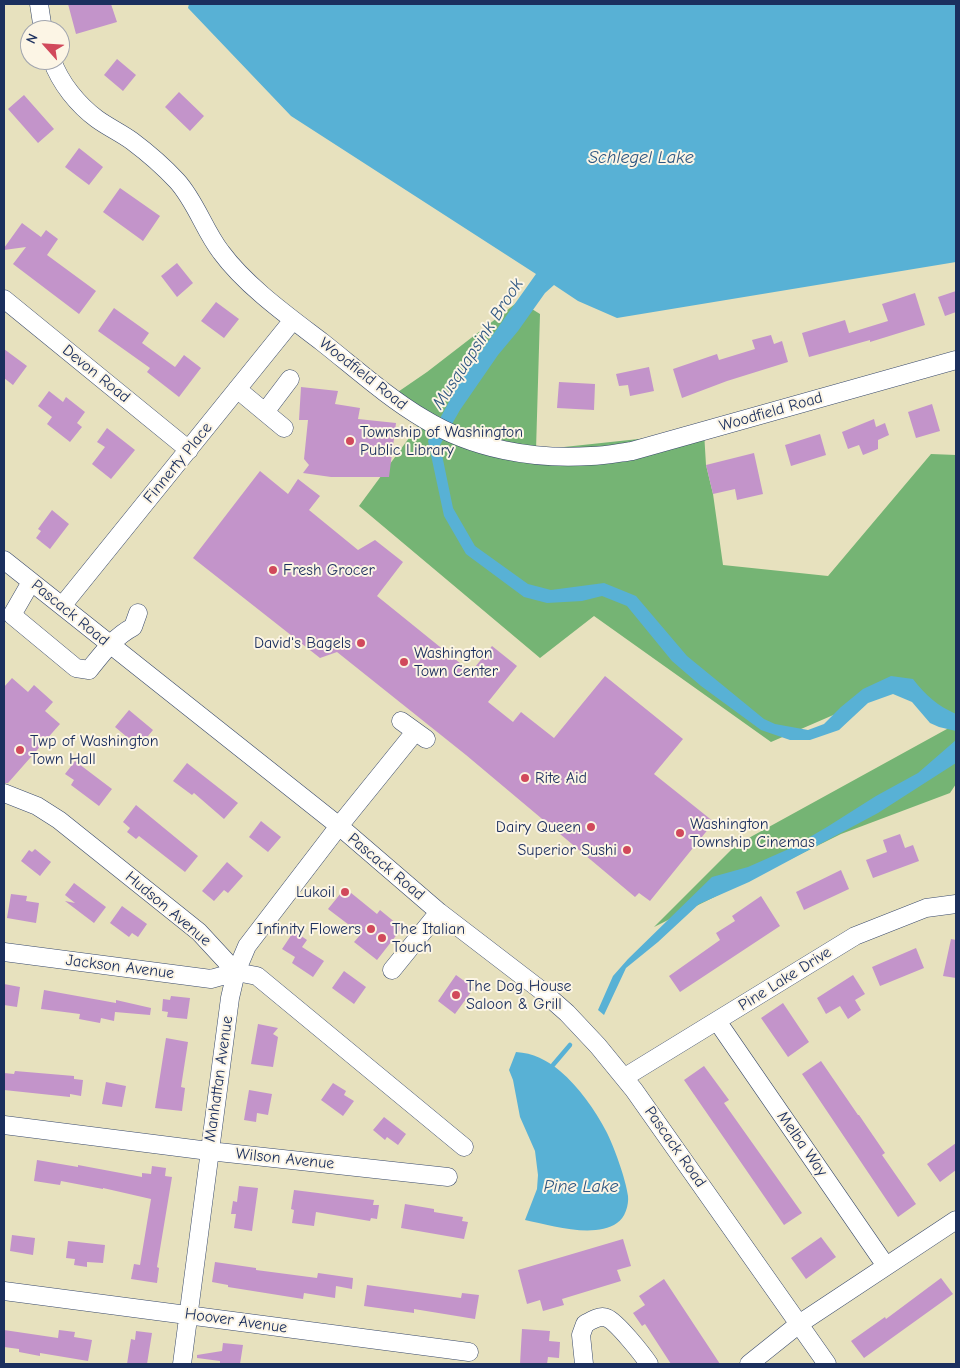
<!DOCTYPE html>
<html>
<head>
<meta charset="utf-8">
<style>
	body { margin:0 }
	#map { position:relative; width:960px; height:1368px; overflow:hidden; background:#e7e1be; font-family:"Comic Neue",sans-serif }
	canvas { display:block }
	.frame { position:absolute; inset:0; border:5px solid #1b2f5e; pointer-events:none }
	.north { position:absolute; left:20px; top:20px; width:50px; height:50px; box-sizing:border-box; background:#fcf5e5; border:1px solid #a2a6af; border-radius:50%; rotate:296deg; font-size:14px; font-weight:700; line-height:20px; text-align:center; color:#1b2f5e }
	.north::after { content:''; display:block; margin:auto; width:18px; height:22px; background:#d1495b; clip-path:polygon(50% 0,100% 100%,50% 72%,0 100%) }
</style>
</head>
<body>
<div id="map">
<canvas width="960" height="1368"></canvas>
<div class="frame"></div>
<div class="north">N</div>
</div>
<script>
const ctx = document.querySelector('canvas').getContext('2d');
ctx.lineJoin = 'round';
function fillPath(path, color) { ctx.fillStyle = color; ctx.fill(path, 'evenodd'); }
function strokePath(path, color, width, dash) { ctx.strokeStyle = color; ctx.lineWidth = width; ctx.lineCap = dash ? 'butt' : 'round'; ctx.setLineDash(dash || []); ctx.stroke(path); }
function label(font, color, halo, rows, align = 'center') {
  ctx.font = font + ' "Comic Neue",sans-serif'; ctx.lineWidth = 4; ctx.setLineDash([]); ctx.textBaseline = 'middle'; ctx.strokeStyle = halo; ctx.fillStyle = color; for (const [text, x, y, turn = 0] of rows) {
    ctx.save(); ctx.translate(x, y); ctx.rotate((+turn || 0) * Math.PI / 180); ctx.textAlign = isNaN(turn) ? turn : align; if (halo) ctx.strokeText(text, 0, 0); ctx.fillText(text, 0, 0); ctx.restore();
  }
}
fillPath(new Path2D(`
	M519 301 540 314 536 450 704 432 706 465 713 494 723 565 828 576 931 454 956 455V720L898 687 771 742 594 616 540 658 359 506 423 419 392 396 427 372Z
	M956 724V784L950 793 841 834 654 927 736 845Z`), '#75b474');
fillPath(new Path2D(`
	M189 4H956V262L617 318 578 301 554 285 545 293 518 331 498 355 460 410 440 445 453 508 475 546 528 584 551 590 604 583 636 596 687 656 764 719 775 724 808 730 824 724 841 707 863 689 891 676 913 679C925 695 938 706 956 714V731L939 727 930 723 912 702 893 694 868 703 839 730 810 740H790L761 730 701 686 672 661 627 606 602 596 582 601 547 603 524 597 466 554 444 516 428 441 460 381 536 274 291 116 188 8Z
	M956 740V763L878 813 749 882 699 904 658 942 626 968 604 1015 598 1010 613 976 628 959 712 877 748 867 791 848 827 827 876 796 918 773Z
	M516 1052C533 1053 547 1060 560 1071 579 1087 595 1110 606 1131 614 1146 626 1180 628 1196 629 1205 625 1218 617 1223 594 1239 550 1225 525 1220L537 1189 538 1175 535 1151 520 1117 513 1080 509 1070Z`), '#58b1d5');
strokePath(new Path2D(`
	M553 1065 570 1045`), '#58b1d5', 4.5);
fillPath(new Path2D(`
	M68 4H111L117 22 76 34Z
	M117 59 136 75 123 91 104 75Z
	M179 92 204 116 190 131 165 107Z
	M24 95 54 129 38 143 8 109Z
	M79 148 103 167 89 185 65 167Z
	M120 188 160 216 143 241 103 212Z
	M22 223 41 237 46 230 58 239 47 255 96 291 79 314 13 264 26 247 4 250V248Z
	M177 263 193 283 177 297 161 276Z
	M956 291V312L945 316 938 297Z
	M915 293 925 325 870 342V340L809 357 802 333 845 320 849 333 888 321 882 304Z
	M216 302 239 319 224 338 201 321Z
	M114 308 149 333 142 343 175 367 184 355 201 368 179 397 147 372 150 368 98 331Z
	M771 335 774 344 782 341 788 362 727 381 682 398 673 369 717 354 719 360 755 349 752 340Z
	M4 349 27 366 13 385 4 378Z
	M649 367 654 391 630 396 628 385 619 386 616 374Z
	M559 382 595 384 594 410 557 408Z
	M301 387 338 391 335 404 360 408 358 419 396 423 389 477H331L303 473 309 465 304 459 308 420H299Z
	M49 391 63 402 66 397 85 412 77 423 82 427 70 442 47 424 52 417 38 406Z
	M932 404 940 431 916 438 908 412Z
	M874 419 876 427 885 423 889 435 878 440V449L863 455 859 445 848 449 842 432Z
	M107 428 135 450 111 479 92 464 105 447 97 442Z
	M820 434 826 455 791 466 785 445Z
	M754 453 763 494 737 500 735 489 713 494 706 465Z
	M260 471 288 494 298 479 320 496 309 510 358 550 375 540 403 562 377 596 471 672 492 646 517 666 488 702 513 722 521 712 554 738 605 676 683 739 654 774 714 822 650 901 639 893 635 897 466 755 337 652 320 658 193 558Z
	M52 510 69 524 50 549 36 538 41 531 38 529Z
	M12 678 28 692 34 685 53 702 45 711 60 724 8 783H4V687Z
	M129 710 153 730 139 747 115 727Z
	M75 761 112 789 99 806 71 785 74 780 65 774Z
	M187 763 238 803 224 819 194 793 192 795 173 781Z
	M136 805 198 856 185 872 139 836 136 839 127 832 130 828 123 822Z
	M261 821 281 837 268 852 249 837Z
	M900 834 905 848 913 845 919 861 873 878 866 860 887 852 883 840Z
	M35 849 51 862 40 876 21 861 29 850 32 852Z
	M227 862 243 876 228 893 224 890 214 901 202 891Z
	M841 870 849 889 804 910 796 892Z
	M74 883 106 907 94 923 65 901 75 903 65 895Z
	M345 888 377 914 380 910 402 928 377 960 354 942 361 934 328 909Z
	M11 894 27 896 26 901 39 903 36 923 7 918Z
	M761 896 780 926 680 992 669 976 720 940 716 933 735 921 732 916Z
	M122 906 147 924 138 937 132 933 129 937 110 923Z
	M294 931 307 940 302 947 324 961 313 977 292 963 295 957 282 949Z
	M951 939 956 940V978L943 976Z
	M916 948 924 968 880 986 872 967Z
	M344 971 366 987 354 1004 332 988Z
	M456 975 474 988 455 1014 438 1001Z
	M853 975 865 994 855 1000 861 1010 848 1019 840 1006 826 1014 817 998Z
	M4 984 20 987 17 1007 4 1005Z
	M44 990 116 1003V1000L151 1008 150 1015 115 1012 114 1021 101 1018 100 1023 79 1019 80 1014 41 1009Z
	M171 996 190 998 187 1019 167 1017 168 1012 162 1011 163 999 170 1000Z
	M783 1003 809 1042 788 1057 761 1018Z
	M258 1024 278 1028 273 1034 278 1037 273 1067 251 1064Z
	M166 1038 188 1042 181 1087 185 1088 182 1111 155 1108Z
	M821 1061 858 1115H859L885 1153 882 1155 916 1204 898 1217 802 1074Z
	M704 1066 729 1100 724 1103 802 1213 784 1225 684 1080Z
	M15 1071 74 1076V1079L83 1080 81 1096 70 1094V1097L4 1090V1073L14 1074Z
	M106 1082 126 1086 122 1107 102 1104Z
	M333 1083 346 1091 344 1095 354 1101 343 1116 321 1100Z
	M249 1090 272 1094 268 1115 257 1113 256 1122 244 1120Z
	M384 1117 406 1134 398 1145 387 1137 385 1140 373 1130Z
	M956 1143V1170L940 1182 927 1164Z
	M37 1160 78 1167V1165L142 1177V1173L151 1174 152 1166 166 1168 165 1176 172 1177 157 1267 159 1268 157 1283 131 1279 134 1264 140 1265 151 1199 103 1188V1189L61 1181 60 1185 34 1181Z
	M239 1186 258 1188 252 1231 234 1228 236 1214H231L233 1201 237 1202Z
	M294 1190 374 1200 373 1205H379L377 1219 371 1218 370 1221 316 1212 314 1226 292 1223 294 1210 291 1209Z
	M405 1204 434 1209V1212L463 1217 462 1221 468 1222 464 1239 401 1228Z
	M12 1235 35 1238 33 1255 10 1251Z
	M821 1237 836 1257 806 1279 791 1258Z
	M623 1239 631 1266 617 1270 621 1281 562 1299 564 1305 543 1311 540 1300 527 1304 518 1270Z
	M68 1241 105 1245 103 1263 87 1262V1267L74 1265 75 1259 66 1258Z
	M215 1262 256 1268V1270L317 1278 318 1273 353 1278 352 1289 336 1286 335 1298 304 1293 303 1299 228 1287V1285L212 1282Z
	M941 1278 953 1294 864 1358 851 1341 885 1317 886 1319Z
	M664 1279 720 1364H671L645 1324 642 1326 633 1313 645 1305 639 1296Z
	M367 1285 461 1298 462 1293 479 1295 475 1319 414 1309V1313L364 1306Z
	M522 1329 550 1331 549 1341 560 1342 559 1358 548 1357 547 1364H520Z
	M4 1330 58 1338 59 1330 75 1332 74 1337 92 1340 88 1361 40 1353V1356L19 1352V1349L4 1347Z
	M136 1331 152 1333 147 1364H127L131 1339 135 1340Z
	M223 1343 243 1345 240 1364H220V1361L197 1358V1355L222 1351Z`), '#c394ca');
const minor = new Path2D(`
	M39 4 43 30
	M52 60C60 83 78 105 97 119 108 127 121 133 132 141 148 153 164 167 177 181 196 202 204 230 221 252 246 286 288 316 322 342 355 368 387 397 424 419 473 449 534 460 591 456 604 456 618 453 632 451L956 360
	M4 299 189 450
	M237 389 284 428
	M265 412 290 379
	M4 560 339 826 439 912 542 991 567 1013 598 1046 634 1090 827 1364
	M31 582 12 615 76 668 89 670C102 654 114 637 133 627L138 613
	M62 606 293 320
	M401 721 426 739
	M4 793 37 806 59 820 199 932 236 972 257 976 464 1147
	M4 952 211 979 236 972
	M392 970 439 912
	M717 1021 886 1266
	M625 1077 855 936 926 908 956 904
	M4 1125 209 1151 448 1177
	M4 1291 469 1352
	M182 1364 230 998 236 972 247 946 339 826 415 732
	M584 1364 581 1335 585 1324C592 1320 600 1315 607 1318 617 1322 643 1355 649 1364
	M749 1364 799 1324 956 1220`);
strokePath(minor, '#3a4a6c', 19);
strokePath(minor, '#fff', 18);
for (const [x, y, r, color] of [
	[350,441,5,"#d1495b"],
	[273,570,5,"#d1495b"],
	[361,643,5,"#d1495b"],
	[404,662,5,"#d1495b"],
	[20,750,5,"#d1495b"],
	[525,778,5,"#d1495b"],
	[591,827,5,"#d1495b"],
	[680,833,5,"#d1495b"],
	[627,850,5,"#d1495b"],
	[345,892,5,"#d1495b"],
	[371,929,5,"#d1495b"],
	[382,938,5,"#d1495b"],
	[456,995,5,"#d1495b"]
]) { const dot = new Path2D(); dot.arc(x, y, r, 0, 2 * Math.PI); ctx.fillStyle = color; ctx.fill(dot); strokePath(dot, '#fcf5e5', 2); }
label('16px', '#1b2f5e', '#fcf5e5', [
	["Devon Road",96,374,39],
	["Woodfield Road",363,374,38],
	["Woodfield Road",771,412,-16],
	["Finnerty Place",178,463,-51],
	["Pascack Road",70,613,39],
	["Pascack Road",386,867,40],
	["Hudson Avenue",168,909,40],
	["Jackson Avenue",120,967,7],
	["Pine Lake Drive",785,979,-32],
	["Manhattan Avenue",219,1079,-82],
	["Melba Way",802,1144,55],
	["Pascack Road",675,1147,55],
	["Wilson Avenue",285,1159,6],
	["Hoover Avenue",236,1321,8]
]);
label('16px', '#1b2f5e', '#fcf5e5', [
	["Township of Washington",360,432],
	["Public Library",360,450],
	["Fresh Grocer",283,570],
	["David's Bagels",351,643,"right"],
	["Washington",414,653],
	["Town Center",414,671],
	["Twp of Washington",30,741],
	["Town Hall",30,759],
	["Rite Aid",535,778],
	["Washington",690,824],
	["Township Cinemas",690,842],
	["Dairy Queen",581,827,"right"],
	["Superior Sushi",617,850,"right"],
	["Lukoil",335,892,"right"],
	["Infinity Flowers",361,929,"right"],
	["The Italian",392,929],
	["Touch",392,947],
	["The Dog House",466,986],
	["Saloon & Grill",466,1004]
], 'left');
label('italic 18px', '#2d5682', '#fcf5e5', [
	["Schlegel Lake",641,158],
	["Musquapsink Brook",478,344,-57],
	["Pine Lake",581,1187]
]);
</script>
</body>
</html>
